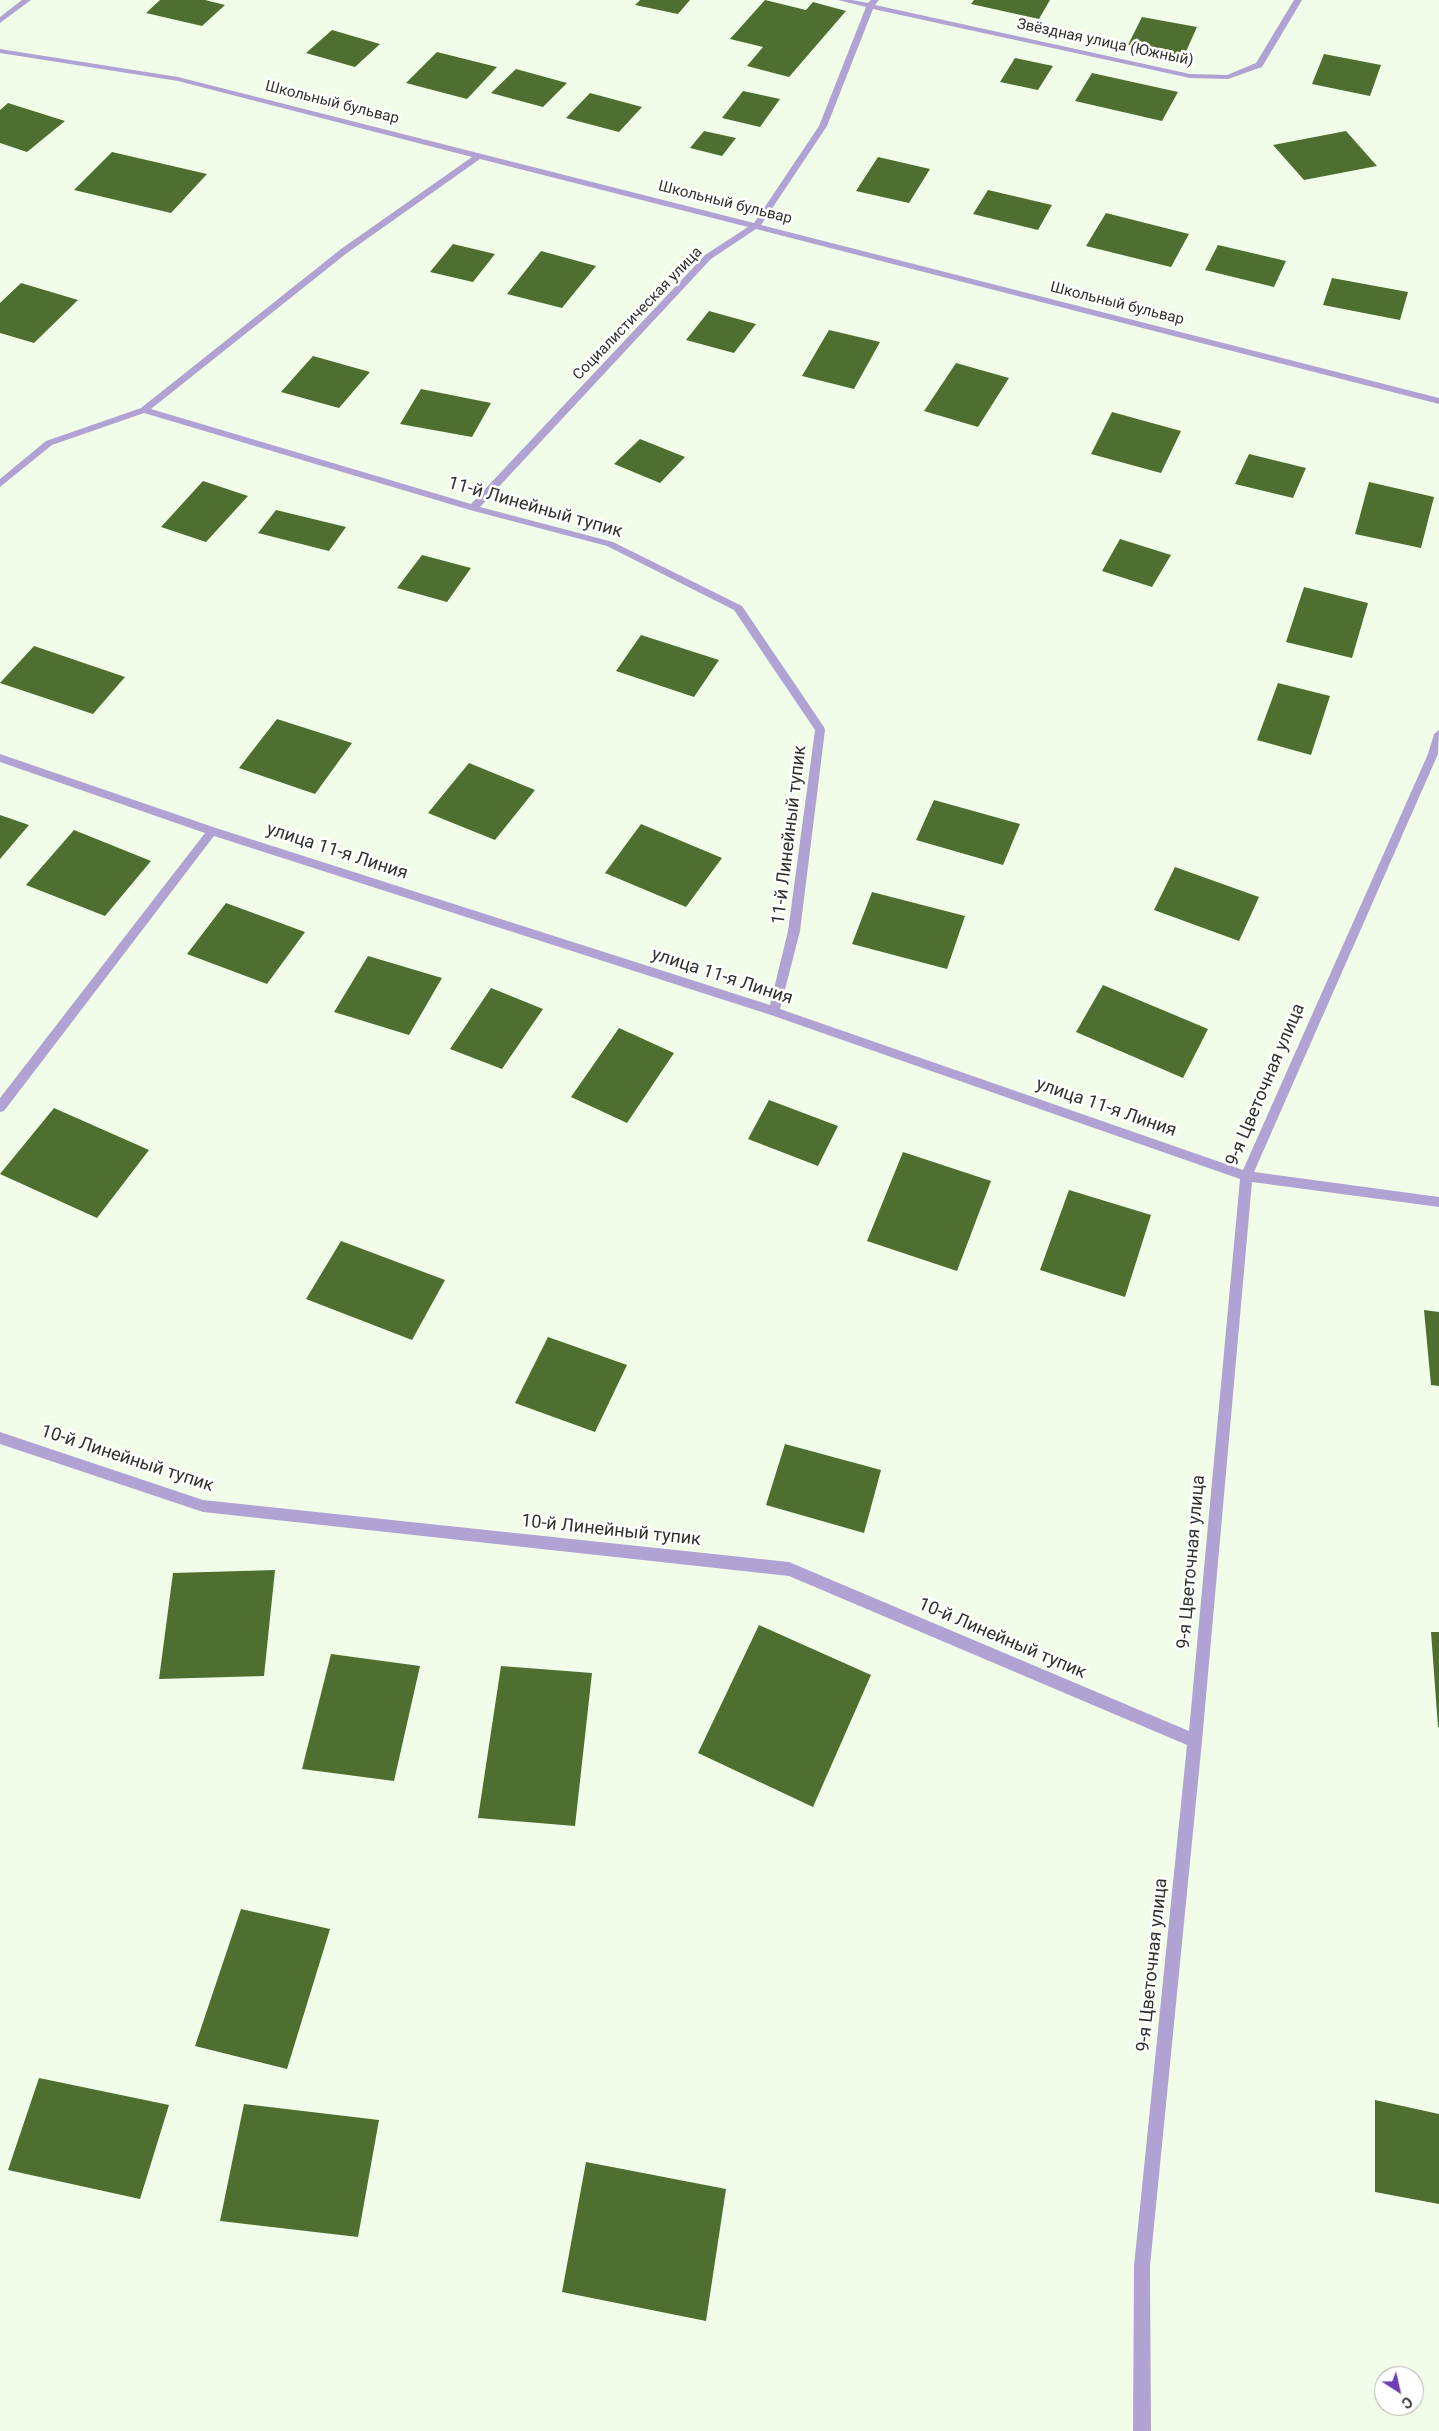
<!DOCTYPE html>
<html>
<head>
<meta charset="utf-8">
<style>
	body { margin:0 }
	#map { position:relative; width:1439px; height:2431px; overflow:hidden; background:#f2fde9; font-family:Roboto,sans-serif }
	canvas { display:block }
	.north { position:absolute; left:1374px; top:2366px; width:50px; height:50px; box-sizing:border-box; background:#fff; border:1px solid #acadab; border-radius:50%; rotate:145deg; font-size:14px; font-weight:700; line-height:20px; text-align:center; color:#2f332c }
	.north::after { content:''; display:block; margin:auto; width:18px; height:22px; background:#6e3eb5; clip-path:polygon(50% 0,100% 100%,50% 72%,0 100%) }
</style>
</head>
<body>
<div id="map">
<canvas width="1439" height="2431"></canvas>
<div class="north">С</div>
</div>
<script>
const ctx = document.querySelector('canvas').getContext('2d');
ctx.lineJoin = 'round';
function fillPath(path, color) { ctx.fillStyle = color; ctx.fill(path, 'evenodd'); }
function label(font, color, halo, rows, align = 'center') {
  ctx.font = font + ' Roboto,sans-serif'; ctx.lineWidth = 5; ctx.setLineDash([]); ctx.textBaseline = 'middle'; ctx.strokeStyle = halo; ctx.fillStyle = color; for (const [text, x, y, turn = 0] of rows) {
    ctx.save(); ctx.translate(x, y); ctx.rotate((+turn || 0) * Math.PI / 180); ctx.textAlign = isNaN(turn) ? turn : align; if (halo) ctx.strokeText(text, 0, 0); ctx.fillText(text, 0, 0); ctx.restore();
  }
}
fillPath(new Path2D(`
	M160 0H205L225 5 202 26 146 13Z
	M640 0H690L678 14 635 5Z
	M765 0 806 10 813 2 846 11 789 77 747 66 763 47 730 39Z
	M974 0H1050L1039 19 971 4Z
	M1142 17 1197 27 1184 56 1128 45Z
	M332 30 380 44 355 67 306 53Z
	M437 52 497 67 467 99 406 83Z
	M1324 54 1381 65 1370 96 1312 84Z
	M1015 58 1053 66 1038 90 1000 82Z
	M516 69 567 83 543 107 491 93Z
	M1092 73 1178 92 1162 121 1075 101Z
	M743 91 780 99 760 127 722 118Z
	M590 93 642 107 619 132 566 118Z
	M8 103 65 121 27 152 0 143V110Z
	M704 131 736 138 722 156 690 148Z
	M1346 131 1377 166 1304 180 1273 145Z
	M112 152 207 174 171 213 74 190Z
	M878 157 930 169 909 203 856 191Z
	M988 190 1052 205 1038 230 973 214Z
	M1106 213 1189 234 1171 267 1086 246Z
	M453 244 495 254 473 282 430 272Z
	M1218 245 1286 261 1274 287 1205 270Z
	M541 251 596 266 562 308 507 294Z
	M1332 278 1408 292 1400 320 1323 305Z
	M21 283 78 300 34 343 0 333V303Z
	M709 311 756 324 734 353 686 340Z
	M829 330 880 342 854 389 802 376Z
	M313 356 370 372 339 408 281 392Z
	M956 363 1009 378 978 427 924 411Z
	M421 389 491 403 472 437 400 424Z
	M1112 412 1181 431 1161 473 1091 454Z
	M640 439 685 457 660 483 614 464Z
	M1249 454 1306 468 1293 498 1235 484Z
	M203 481 248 496 206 542 161 527Z
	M1369 482 1434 497 1421 548 1355 534Z
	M276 510 346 527 329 551 258 533Z
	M1120 539 1171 555 1152 587 1102 571Z
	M422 555 471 568 447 602 397 588Z
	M1304 587 1368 603 1352 658 1286 642Z
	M641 635 719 660 694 697 616 671Z
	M34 646 125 677 93 714 0 683Z
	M1278 683 1330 696 1311 755 1257 740Z
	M277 719 352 743 315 794 239 768Z
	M469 763 535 790 495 840 428 813Z
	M934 800 1020 824 1003 865 916 840Z
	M0 815 29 825 0 859Z
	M641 824 722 858 686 907 605 873Z
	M74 830 151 861 105 916 26 885Z
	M1175 867 1259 897 1239 941 1154 910Z
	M872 892 965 916 947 969 852 944Z
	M226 903 305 932 267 984 187 954Z
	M368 956 442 978 409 1035 334 1012Z
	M1103 985 1208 1029 1183 1078 1076 1032Z
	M491 988 543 1009 502 1069 450 1049Z
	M619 1028 674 1053 627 1123 571 1097Z
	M769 1100 838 1126 818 1166 748 1139Z
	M54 1108 149 1150 97 1218 0 1174Z
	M903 1152 991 1181 957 1271 867 1241Z
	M1069 1190 1151 1215 1125 1297 1040 1270Z
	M341 1241 445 1280 412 1340 306 1299Z
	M1424 1310 1439 1312V1386L1431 1385Z
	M548 1337 627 1365 595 1432 515 1403Z
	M785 1444 881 1470 864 1533 766 1505Z
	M275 1570 264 1676 159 1679 173 1573Z
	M759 1625 871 1675 813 1807 698 1753Z
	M1431 1632H1439V1727H1438Z
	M331 1654 420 1666 394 1781 302 1769Z
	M501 1666 592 1673 575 1826 478 1818Z
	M241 1909 330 1929 287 2069 195 2046Z
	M39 2078 169 2105 140 2199 8 2170Z
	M1375 2100 1439 2114V2204L1375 2192Z
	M244 2104 379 2120 358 2237 220 2221Z
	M586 2162 726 2189 706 2321 562 2292Z`), '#4f6f30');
fillPath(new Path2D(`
	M22 0H31L0 23V17Z
	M838 0H852L868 3 871 0H879L875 5 1190 74 1227 75 1256 63 1294 0H1302L1262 67 1228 79 1190 78 873 9 827 126 761 225 1439 398V404L756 229 711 259 480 507 613 542 742 606 824 727 825 730 800 931 780 1009 1243 1170 1428 754 1434 734 1439 730 1438 754 1254 1172 1439 1197V1207L1252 1182 1202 1741 1150 2266 1151 2431H1133L1134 2266 1187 1745 789 1576 203 1512 0 1444V1432L203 1500 789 1562 1189 1731 1240 1179 771 1015 214 836 4 1111 0 1112V1098L205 833 0 762V754L216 828 770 1005 788 931 815 730 734 610 607 546 470 510 144 413 52 445 0 487V479L46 441 141 408 341 249 472 157 178 81 0 53V49L178 77 754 223 819 126 866 7ZM480 159 748 227 705 255 471 504 151 409 347 253Z`), '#b0a2d3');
label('15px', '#2f332c', '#fff', [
	["Звёздная улица (Южный)",1105,43,12],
	["Школьный бульвар",332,103,14],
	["Школьный бульвар",725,203,14],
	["Школьный бульвар",1117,304,14],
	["Социалистическая улица",638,314,-46]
]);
label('18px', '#2f332c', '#fff', [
	["11-й Линейный тупик",535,508,16],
	["11-й Линейный тупик",790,835,-83],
	["улица 11-я Линия",337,852,18],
	["улица 11-я Линия",722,977,18],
	["9-я Цветочная улица",1266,1085,-67],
	["улица 11-я Линия",1106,1108,19],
	["10-й Линейный тупик",127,1459,18],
	["10-й Линейный тупик",611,1531,6],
	["9-я Цветочная улица",1192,1562,-85],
	["10-й Линейный тупик",1002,1639,23],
	["9-я Цветочная улица",1153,1965,-84]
]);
</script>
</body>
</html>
